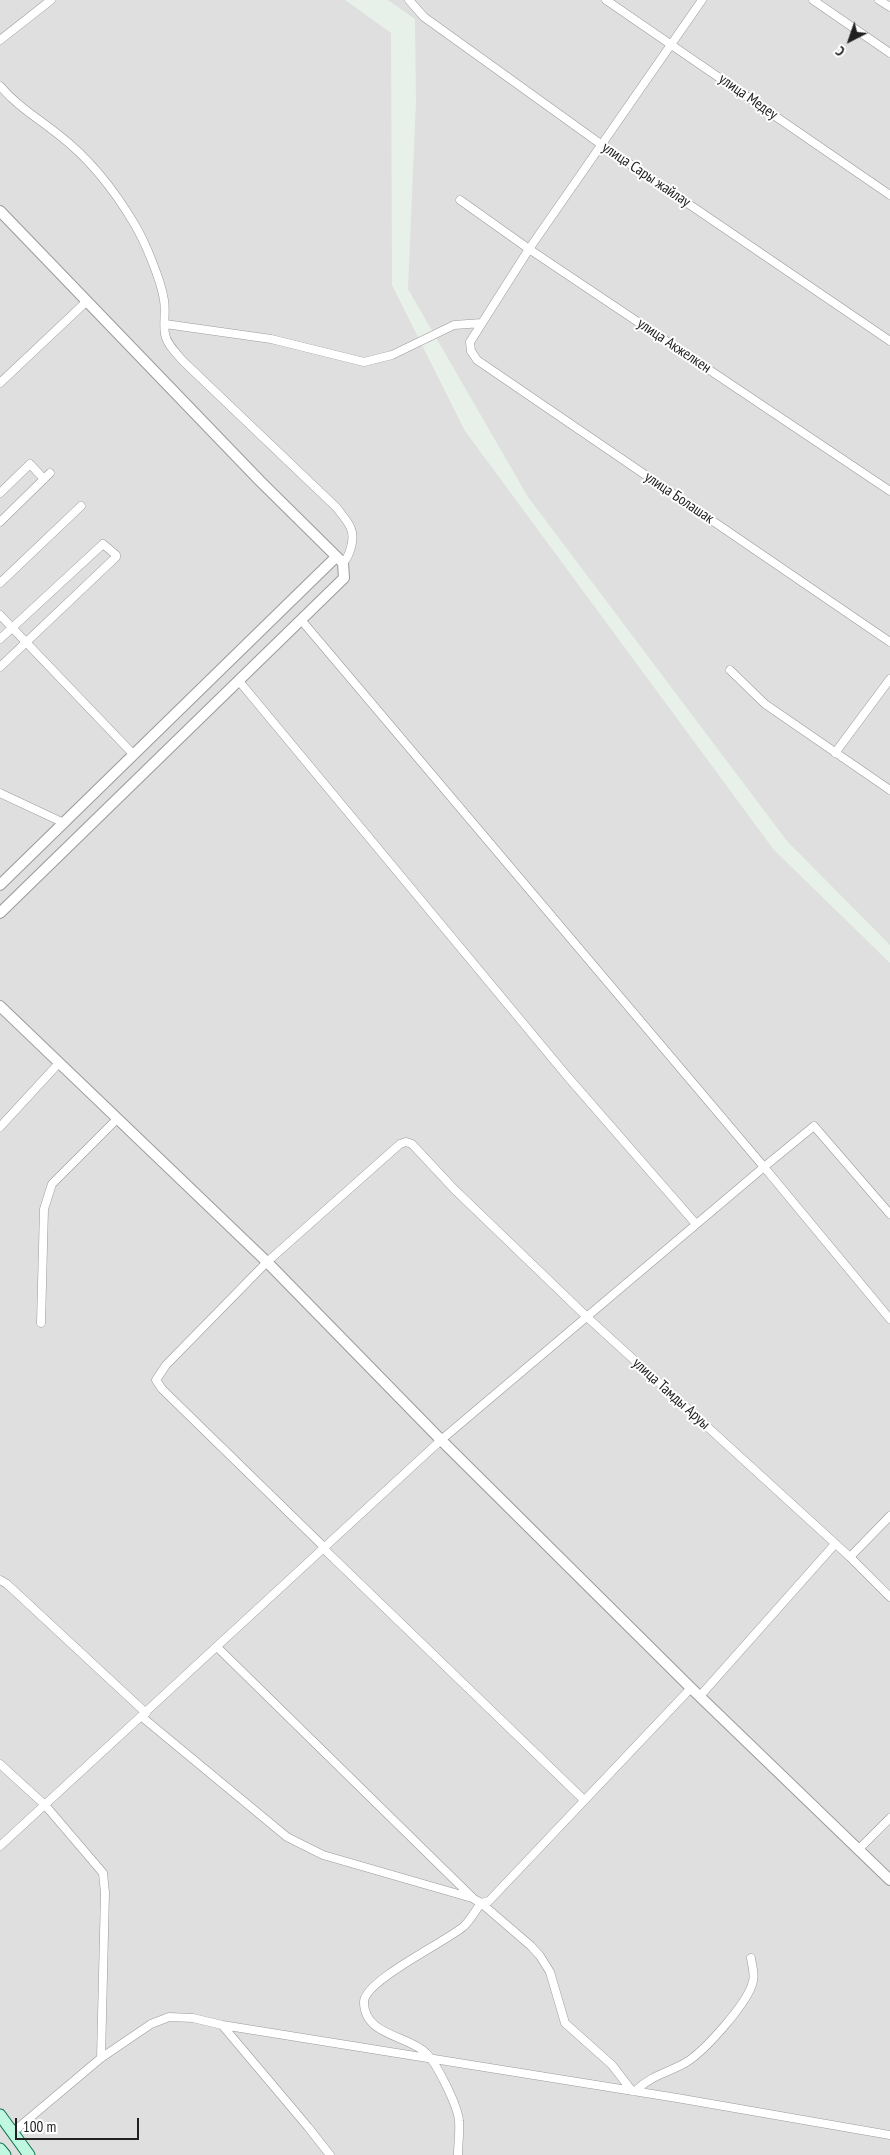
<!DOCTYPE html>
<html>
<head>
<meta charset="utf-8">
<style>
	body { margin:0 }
	#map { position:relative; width:890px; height:2155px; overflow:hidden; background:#e8f0ea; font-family:"PT Sans Narrow",sans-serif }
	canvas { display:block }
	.north { position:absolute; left:825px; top:15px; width:50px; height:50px; -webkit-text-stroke:4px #fff; paint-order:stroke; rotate:221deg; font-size:14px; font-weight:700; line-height:20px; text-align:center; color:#212121 }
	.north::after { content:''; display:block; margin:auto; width:18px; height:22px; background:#212121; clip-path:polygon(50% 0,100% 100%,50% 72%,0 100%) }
	.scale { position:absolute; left:15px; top:2118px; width:124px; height:22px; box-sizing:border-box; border:2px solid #212121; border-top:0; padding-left:6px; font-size:15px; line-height:18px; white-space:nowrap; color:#212121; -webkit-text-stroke:4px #fff; paint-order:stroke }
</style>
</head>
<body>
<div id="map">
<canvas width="890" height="2155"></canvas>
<div class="north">С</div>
<div class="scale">100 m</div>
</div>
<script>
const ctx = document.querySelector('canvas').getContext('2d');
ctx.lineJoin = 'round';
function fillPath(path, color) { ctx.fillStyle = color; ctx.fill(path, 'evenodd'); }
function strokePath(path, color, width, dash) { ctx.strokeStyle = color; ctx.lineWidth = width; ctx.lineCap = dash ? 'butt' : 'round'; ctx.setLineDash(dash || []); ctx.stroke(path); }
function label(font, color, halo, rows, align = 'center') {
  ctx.font = font + ' "PT Sans Narrow",sans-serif'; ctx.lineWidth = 4; ctx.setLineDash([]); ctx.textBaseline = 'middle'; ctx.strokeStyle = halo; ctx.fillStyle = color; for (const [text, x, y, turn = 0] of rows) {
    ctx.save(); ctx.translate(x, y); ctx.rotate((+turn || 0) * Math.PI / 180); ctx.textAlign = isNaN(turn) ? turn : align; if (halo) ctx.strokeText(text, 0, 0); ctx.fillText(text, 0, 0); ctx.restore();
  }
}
fillPath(new Path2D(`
	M0 0H345L391 33 392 285 465 431 774 850 890 963V2155H0Z
	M388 0H890V945L787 841 528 497 408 289 416 101 415 19Z`), '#dedfde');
const minor = new Path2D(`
	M409 0 424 17 602 145 890 341
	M606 0 890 195
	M702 0 529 249 470 342 471 351 477 360 890 642
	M813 0 890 53
	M879 0 890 7
	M0 40 51 0
	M0 86C17 106 39 119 59 135 90 159 115 191 135 225 145 242 161 280 164 300 166 311 163 324 165 334 167 345 177 354 184 362L337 508C341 514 349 522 351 529 355 538 350 556 343 563
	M460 200 529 249 890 491
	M165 324 271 339 364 362 392 355 454 325 482 323
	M0 383 87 301
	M0 493 30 464 44 479
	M0 522 50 473
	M0 583 81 506
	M0 615 134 755
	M0 639 103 544 116 555V557L0 667
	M730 670 765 704 890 790
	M239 681 567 1076 696 1224
	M835 753 890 679
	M0 793 64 823
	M0 1127 59 1063
	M890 1214 814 1126 764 1167 890 1319
	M41 1323 44 1209 52 1184 117 1119
	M325 1548 162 1389 156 1380 166 1365 267 1262 400 1144 406 1142 412 1144 454 1189 587 1317 850 1557 890 1597
	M324 1549 583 1799
	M850 1557 890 1516
	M0 1580 7 1584 146 1713
	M217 1647 474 1899 481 1903 489 1901 691 1688
	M700 1696 835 1544
	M142 1717 287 1837 323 1855 472 1898
	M0 1764 45 1805 103 1873 105 1893 101 2058
	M0 1846 441 1440 764 1167 302 621
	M859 1849 890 1818
	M222 2025 308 2127 330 2155
	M635 2091C654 2074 665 2074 685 2063 704 2052 749 2002 753 1981 755 1974 752 1965 751 1958
	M13 2132 101 2058 151 2024 169 2017 193 2018 222 2025 677 2098 890 2135
	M458 2155C458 2144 460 2132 459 2121 458 2106 436 2062 426 2053 408 2035 364 2036 364 2002 364 1981 445 1942 463 1927 470 1921 475 1911 481 1903L531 1946 540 1956 550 1972 565 2023 612 2065 632 2091`);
const tertiary = new Path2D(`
	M0 211 260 481 343 563 344 578 0 913
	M0 885 336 557
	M0 1006 267 1262 441 1440 691 1688 890 1880`);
const secondary = new Path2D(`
	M0 2115 29 2155
	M0 2149 5 2155`);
strokePath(minor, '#9b9b9b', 9);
strokePath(tertiary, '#9b9b9b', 12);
strokePath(secondary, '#0b744e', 13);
strokePath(minor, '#fff', 8);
strokePath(tertiary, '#fff', 10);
strokePath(secondary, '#c0f7e0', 11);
label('15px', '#212121', '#fff', [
	["улица Медеу",748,97,35],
	["улица Сары жайлау",646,175,34],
	["улица Акжелкен",674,346,34],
	["улица Болашак",679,498,34],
	["улица Тамды Аруы",671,1394,42]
]);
</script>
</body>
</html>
